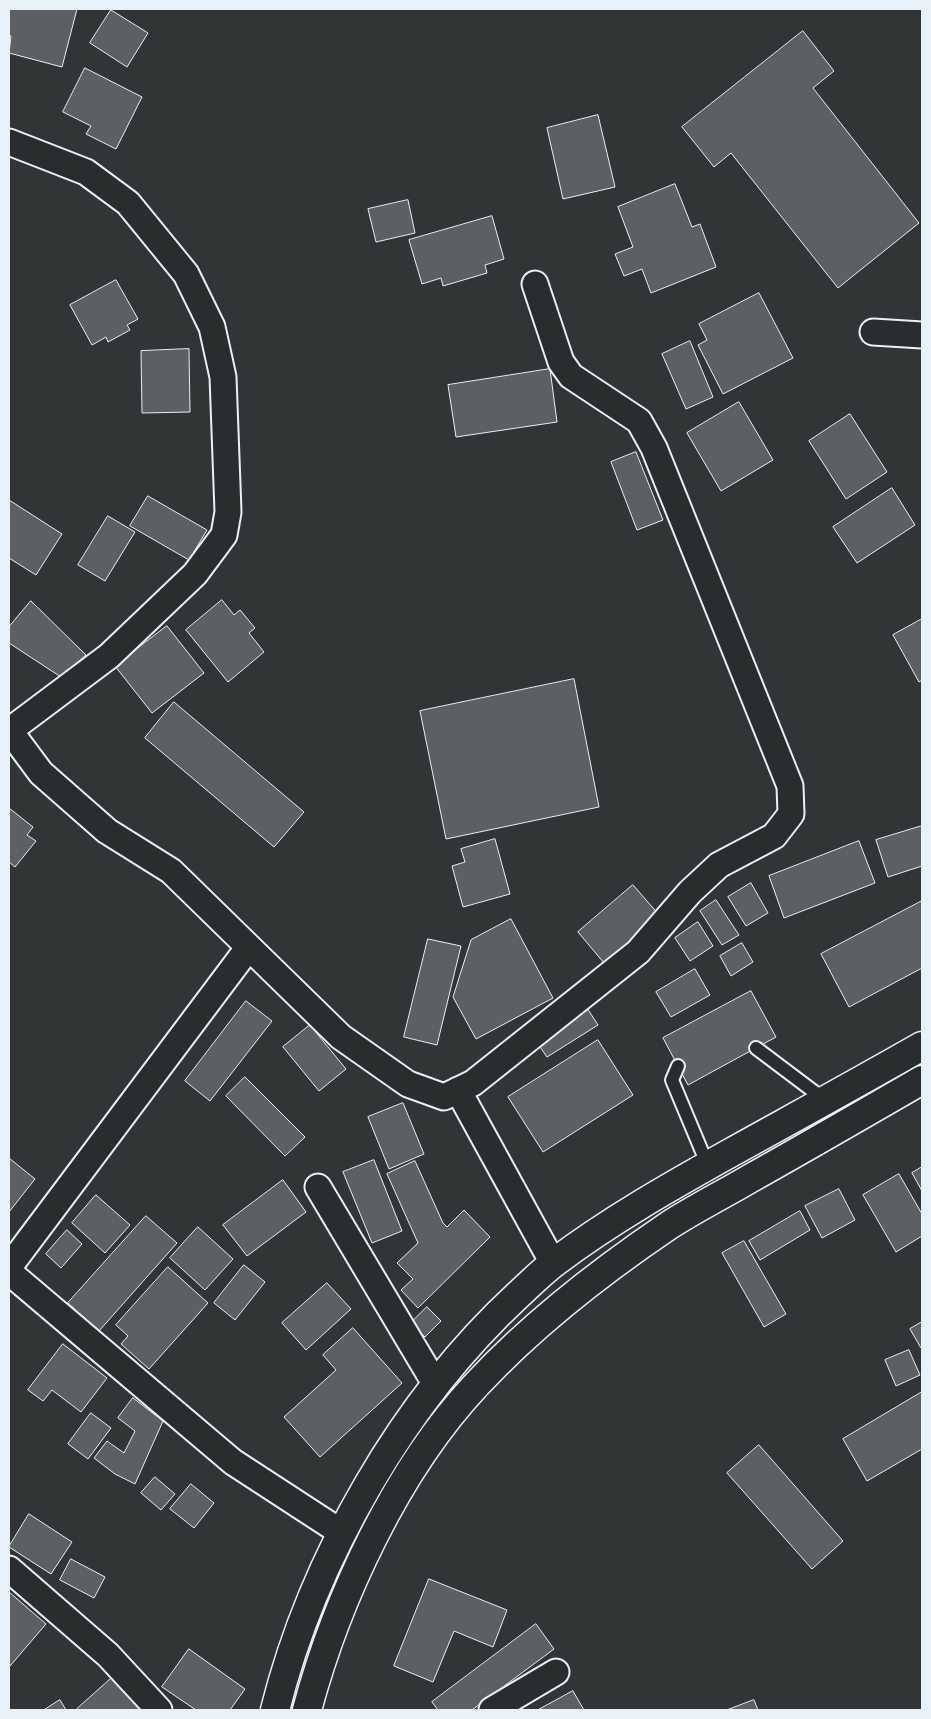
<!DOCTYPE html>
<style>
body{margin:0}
#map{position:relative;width:931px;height:1719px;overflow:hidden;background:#323536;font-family:Delius,sans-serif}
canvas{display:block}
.frame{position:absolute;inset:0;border:10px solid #e8f1f8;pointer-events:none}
</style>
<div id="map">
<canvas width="931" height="1719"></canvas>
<div class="frame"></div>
</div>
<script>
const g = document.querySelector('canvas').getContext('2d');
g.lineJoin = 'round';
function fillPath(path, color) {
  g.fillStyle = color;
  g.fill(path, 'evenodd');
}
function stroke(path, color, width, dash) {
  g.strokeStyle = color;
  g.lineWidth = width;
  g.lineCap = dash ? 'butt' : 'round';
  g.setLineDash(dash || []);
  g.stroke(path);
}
const building = new Path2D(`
 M9 9H77L62 67 9 53 11 36 9 35Z
 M111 10 148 33 127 67 90 43Z
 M803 31 834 71 813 88 919 223 838 288 731 153 714 167 682 127Z
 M85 68 142 97 116 149 86 134 91 126 63 112Z
 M598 115 615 187 563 199 547 128Z
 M675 184 692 227 700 224 716 267 651 293 642 269 624 276 615 254 633 247 618 207Z
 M408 200 415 233 376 242 368 209Z
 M492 216 504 259 485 265 487 273 443 286 441 278 422 284 409 240Z
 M116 280 138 319 127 325 130 330 108 342 106 337 92 345 70 305Z
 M759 293 793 358 723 394 698 345 707 340 699 324Z
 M690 341 713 397 686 409 662 354Z
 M189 349 190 412 142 413 141 351Z
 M550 369 557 422 456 437 448 385Z
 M739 402 773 460 721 491 687 433Z
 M850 414 887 472 846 499 809 441Z
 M636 452 663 520 637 530 611 462Z
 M892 488 915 525 857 563 833 527Z
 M148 496 207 530 189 560 130 526Z
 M9 500 62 534 36 575 9 558Z
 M108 516 135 532 105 581 78 565Z
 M222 600 234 615 240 610 255 628 249 633 264 652 228 682 186 630Z
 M31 601 86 655 61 677 9 643V627Z
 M922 619V680L919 682 893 635Z
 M167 626 204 673 152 713 115 666Z
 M574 679 599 807 446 839 420 711Z
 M174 702 304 812 274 847 145 738Z
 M9 808 33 827 27 835 36 841 15 867 9 862Z
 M922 826V866L888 877 876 840Z
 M495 839 510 894 463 907 452 866 465 862 461 849Z
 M859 841 875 883 784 918 769 876Z
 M751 883 768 913 746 926 728 897Z
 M633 885 660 916 604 963 578 932Z
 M716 900 739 935 722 945 700 911Z
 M922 901V968L849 1007 821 954Z
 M511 919 553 998 476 1039 453 997 471 940Z
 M698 922 713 946 690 961 675 938Z
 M428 939 461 946 437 1045 404 1037Z
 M742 943 753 962 731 976 720 956Z
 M695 969 710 995 671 1017 656 992Z
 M751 991 776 1037 688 1085 663 1038Z
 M246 1001 272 1021 210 1101 185 1081Z
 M587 1008 598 1025 547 1057 536 1041Z
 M310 1025 346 1069 319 1091 283 1047Z
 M598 1040 633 1095 543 1152 508 1097Z
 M245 1077 305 1137 285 1156 226 1096Z
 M403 1103 424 1154 389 1169 368 1117Z
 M9 1158 35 1179 9 1212Z
 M374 1160 402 1231 372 1243 343 1172Z
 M415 1161 443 1223 447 1227 464 1210 490 1237 418 1308 401 1290 413 1279 397 1263 418 1243 387 1174Z
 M922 1167V1191L912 1173Z
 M899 1174 922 1214V1236L896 1252 863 1195Z
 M283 1180 306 1212 247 1256 223 1225Z
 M839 1189 855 1220 822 1238 805 1206Z
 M96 1195 130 1225 105 1253 72 1223Z
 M800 1211 810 1230 760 1260 749 1241Z
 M146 1216 177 1243 99 1331 68 1303Z
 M198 1227 233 1259 205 1290 170 1258Z
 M67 1230 82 1244 61 1268 46 1254Z
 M744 1241 786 1314 764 1327 722 1253Z
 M244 1265 265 1282 235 1320 214 1303Z
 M168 1267 208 1303 149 1369 121 1344 128 1336 116 1325Z
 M327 1283 351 1309 306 1350 282 1323Z
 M427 1307 441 1321 425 1337 411 1323Z
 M922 1322V1347L921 1348 910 1329Z
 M353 1328 402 1383 320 1457 284 1417 336 1370 323 1355Z
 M63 1344 107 1378 81 1412 52 1390 43 1401 28 1390Z
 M909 1350 920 1375 896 1386 885 1360Z
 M922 1392V1449L867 1481 843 1439Z
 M133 1398 163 1421 135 1484 115 1474 94 1458 107 1441 124 1453 135 1431 118 1418Z
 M91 1413 111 1428 88 1459 68 1444Z
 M759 1445 843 1541 812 1569 727 1473Z
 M155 1477 175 1494 161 1510 141 1493Z
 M191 1484 214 1503 194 1528 170 1509Z
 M29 1514 72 1542 51 1574 9 1547Z
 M71 1559 105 1577 94 1598 60 1580Z
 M429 1579 507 1610 493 1647 454 1631 433 1682 394 1666Z
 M9 1592 46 1624 10 1666 9 1664Z
 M536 1624 554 1649 472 1710H438L432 1702Z
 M189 1649 245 1689 230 1710H196L162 1687Z
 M114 1676 144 1710H78L77 1709Z
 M573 1691 584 1710H538Z
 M60 1700 66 1710H44Z
 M754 1700 758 1710H727Z`);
const service = new Path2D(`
 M756 1048 825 1100
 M678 1066 672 1080 708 1166`);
const minor = new Path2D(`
 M9 142 86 172 128 203 186 274 212 327 223 377 228 512 224 535 195 574 109 656 9 731
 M873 332 922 335
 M9 730 41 773 107 831 171 871 341 1037 408 1084 444 1097 473 1083 638 952 690 892 719 865 774 836 791 814 790 786 654 448 639 421 571 376 561 362 535 284
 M458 1090 553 1263
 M318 1187 436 1385
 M9 1267 249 947
 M9 1272 233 1462 342 1533
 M9 1569 108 1655 159 1710
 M492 1710 556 1672`);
const primary = new Path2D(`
 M275 1710C313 1558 404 1400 519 1294 531 1283 543 1271 555 1262 611 1220 671 1186 732 1152 795 1117 859 1082 922 1046
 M307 1710C337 1598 397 1469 477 1384 533 1324 600 1272 668 1226 694 1209 724 1194 751 1178 808 1146 865 1113 922 1080`);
fillPath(building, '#5c6063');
stroke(building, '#e8f1f8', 1);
stroke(service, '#e8f1f8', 16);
stroke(minor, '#e8f1f8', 29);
stroke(primary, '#e8f1f8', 31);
stroke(service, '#2a2d2e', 12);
stroke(minor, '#2a2d2e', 25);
stroke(primary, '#2a2d2e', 28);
</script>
